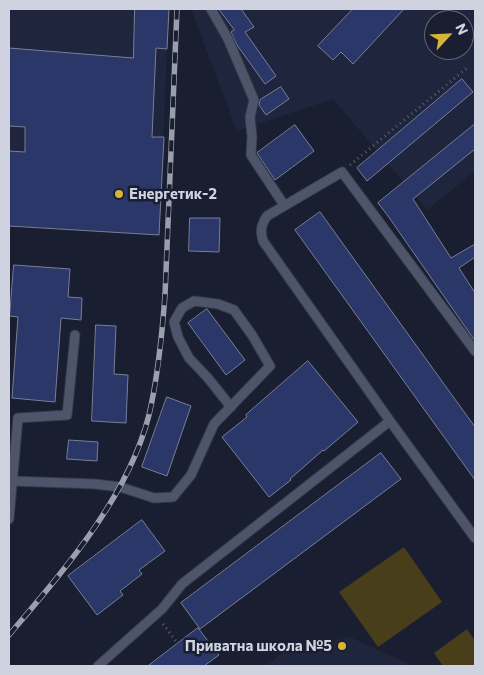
<!DOCTYPE html>
<meta charset="utf-8">
<style>
body{margin:0}
#map{position:relative;width:484px;height:675px;overflow:hidden;background:#191e30;font-family:Commissioner,sans-serif}
canvas{display:block}
.frame{position:absolute;inset:0;border:10px solid #cfd3e0;pointer-events:none}
.north{position:absolute;left:424px;top:10px;width:50px;height:50px;box-sizing:border-box;background:#191e30;border:1px solid #626676;border-radius:50%;rotate:65deg;font-size:14px;font-weight:700;line-height:20px;text-align:center;color:#cfd3e0}
.north::after{content:'';display:block;margin:auto;width:18px;height:22px;background:#d7b434;clip-path:polygon(50% 0,100% 100%,50% 72%,0 100%)}
</style>
<div id="map">
<canvas width="484" height="675"></canvas>
<div class="frame"></div>
<div class="north">N</div>
</div>
<script>
const g = document.querySelector('canvas').getContext('2d');
g.lineJoin = 'round';
function fillPath(path, color) {
  g.fillStyle = color;
  g.fill(path, 'evenodd');
}
function stroke(path, color, width, dash) {
  g.strokeStyle = color;
  g.lineWidth = width;
  g.lineCap = dash ? 'butt' : 'round';
  g.setLineDash(dash || []);
  g.stroke(path);
}
function drawText(font, color, halo, rows, align = 'center') {
  g.font = font + ' Commissioner,sans-serif';
  g.lineWidth = 5;
  g.setLineDash([]);
  g.textBaseline = 'middle';
  g.strokeStyle = halo;
  g.fillStyle = color;
  for (const [text, x, y, turn = 0] of rows) {
    g.save();
    g.translate(x, y);
    g.rotate((+turn || 0) * Math.PI / 180);
    g.textAlign = isNaN(turn) ? turn : align;
    if (halo) g.strokeText(text, 0, 0);
    g.fillText(text, 0, 0);
    g.restore();
  }
}
const built = new Path2D(`
 M9 9H169L159 235 9 226Z
 M191 9H475V171L427 210 333 99 237 131ZM434 20H464V50H434Z
 M350 637 413 666H266L281 654Z`);
const green = new Path2D(`
 M404 547 442 602 378 647 339 592Z
 M467 629 475 641V666H443L434 653Z`);
const building = new Path2D(`
 M135 9H169L167 49 156 48 152 137H164L159 235 9 226V151L25 152V127L9 126V48L133 58Z
 M219 9H241L254 27 245 32 276 76 265 84 237 45 231 32 234 30Z
 M353 9H404L353 64 341 52 333 60 318 46Z
 M462 79 473 92 367 181 357 168Z
 M281 87 289 99 266 115 259 105 260 100Z
 M475 124V149L413 199 451 258 475 244V257L459 268 475 293V341L388 216 378 203Z
 M295 125 314 151 275 180 257 153Z
 M320 212 475 427V480L295 230Z
 M190 218H220L219 252 189 251Z
 M14 265 70 269 68 297 82 298 81 320 61 318 55 402 12 398 18 317 10 316Z
 M207 309 245 360 226 375 188 323Z
 M96 325 116 326 114 374 128 375 126 423 92 421Z
 M308 361 358 422 324 451 323 450 290 479 291 480 269 497 222 437 247 417 246 415Z
 M167 397 191 406 167 476 142 467Z
 M69 440 98 442 97 461 67 459Z
 M381 453 401 479 200 629 181 603Z
 M142 520 165 551 139 570 142 574 120 591 123 595 97 615 68 576Z
 M198 628 219 655 204 666H148Z`);
const path = new Path2D(`
 M350 165 467 68
 M163 624 178 644`);
const service = new Path2D(`
 M211 9 228 39 254 100 250 117 252 137 251 155 284 205
 M475 351 342 172 267 216C261 225 260 231 263 241L390 421 475 538
 M12 481 95 484 120 487 154 498 173 497 191 475 214 424 270 366 252 335 234 310 218 304 194 301 182 308 174 322 178 337 189 358 208 378 231 407
 M9 519 18 418 67 415 75 335
 M98 666 162 609 182 584 390 421`);
const rail = new Path2D(`
 M9 635C63 571 128 498 149 415 158 376 162 336 165 295L177 9`);
const markers = [
 [119,194,5,"#d7b434"],
 [342,646,5,"#d7b434"]
];
const poiNames = [
 ["Енергетик-2",129,194],
 ["Приватна школа №5",332,646,"right"]
];
fillPath(built, '#1f253d');
fillPath(green, '#493e1a');
fillPath(building, '#2b3769');
stroke(building, '#787f95', 1);
stroke(service, '#353948', 11);
stroke(path, '#595e6e', 3, [1, 4]);
stroke(service, '#4e556a', 9);
stroke(rail, '#9b9fad', 5.5);
stroke(rail, '#191e30', 4, [11]);
for (const [x, y, r, color] of markers) {
  const dot = new Path2D();
  dot.arc(x, y, r, 0, 2 * Math.PI);
  g.fillStyle = color;
  g.fill(dot);
  stroke(dot, '#191e30', 2);
}
drawText('bold 15px', '#cfd3e0', '#191e30', poiNames, 'left');
</script>
